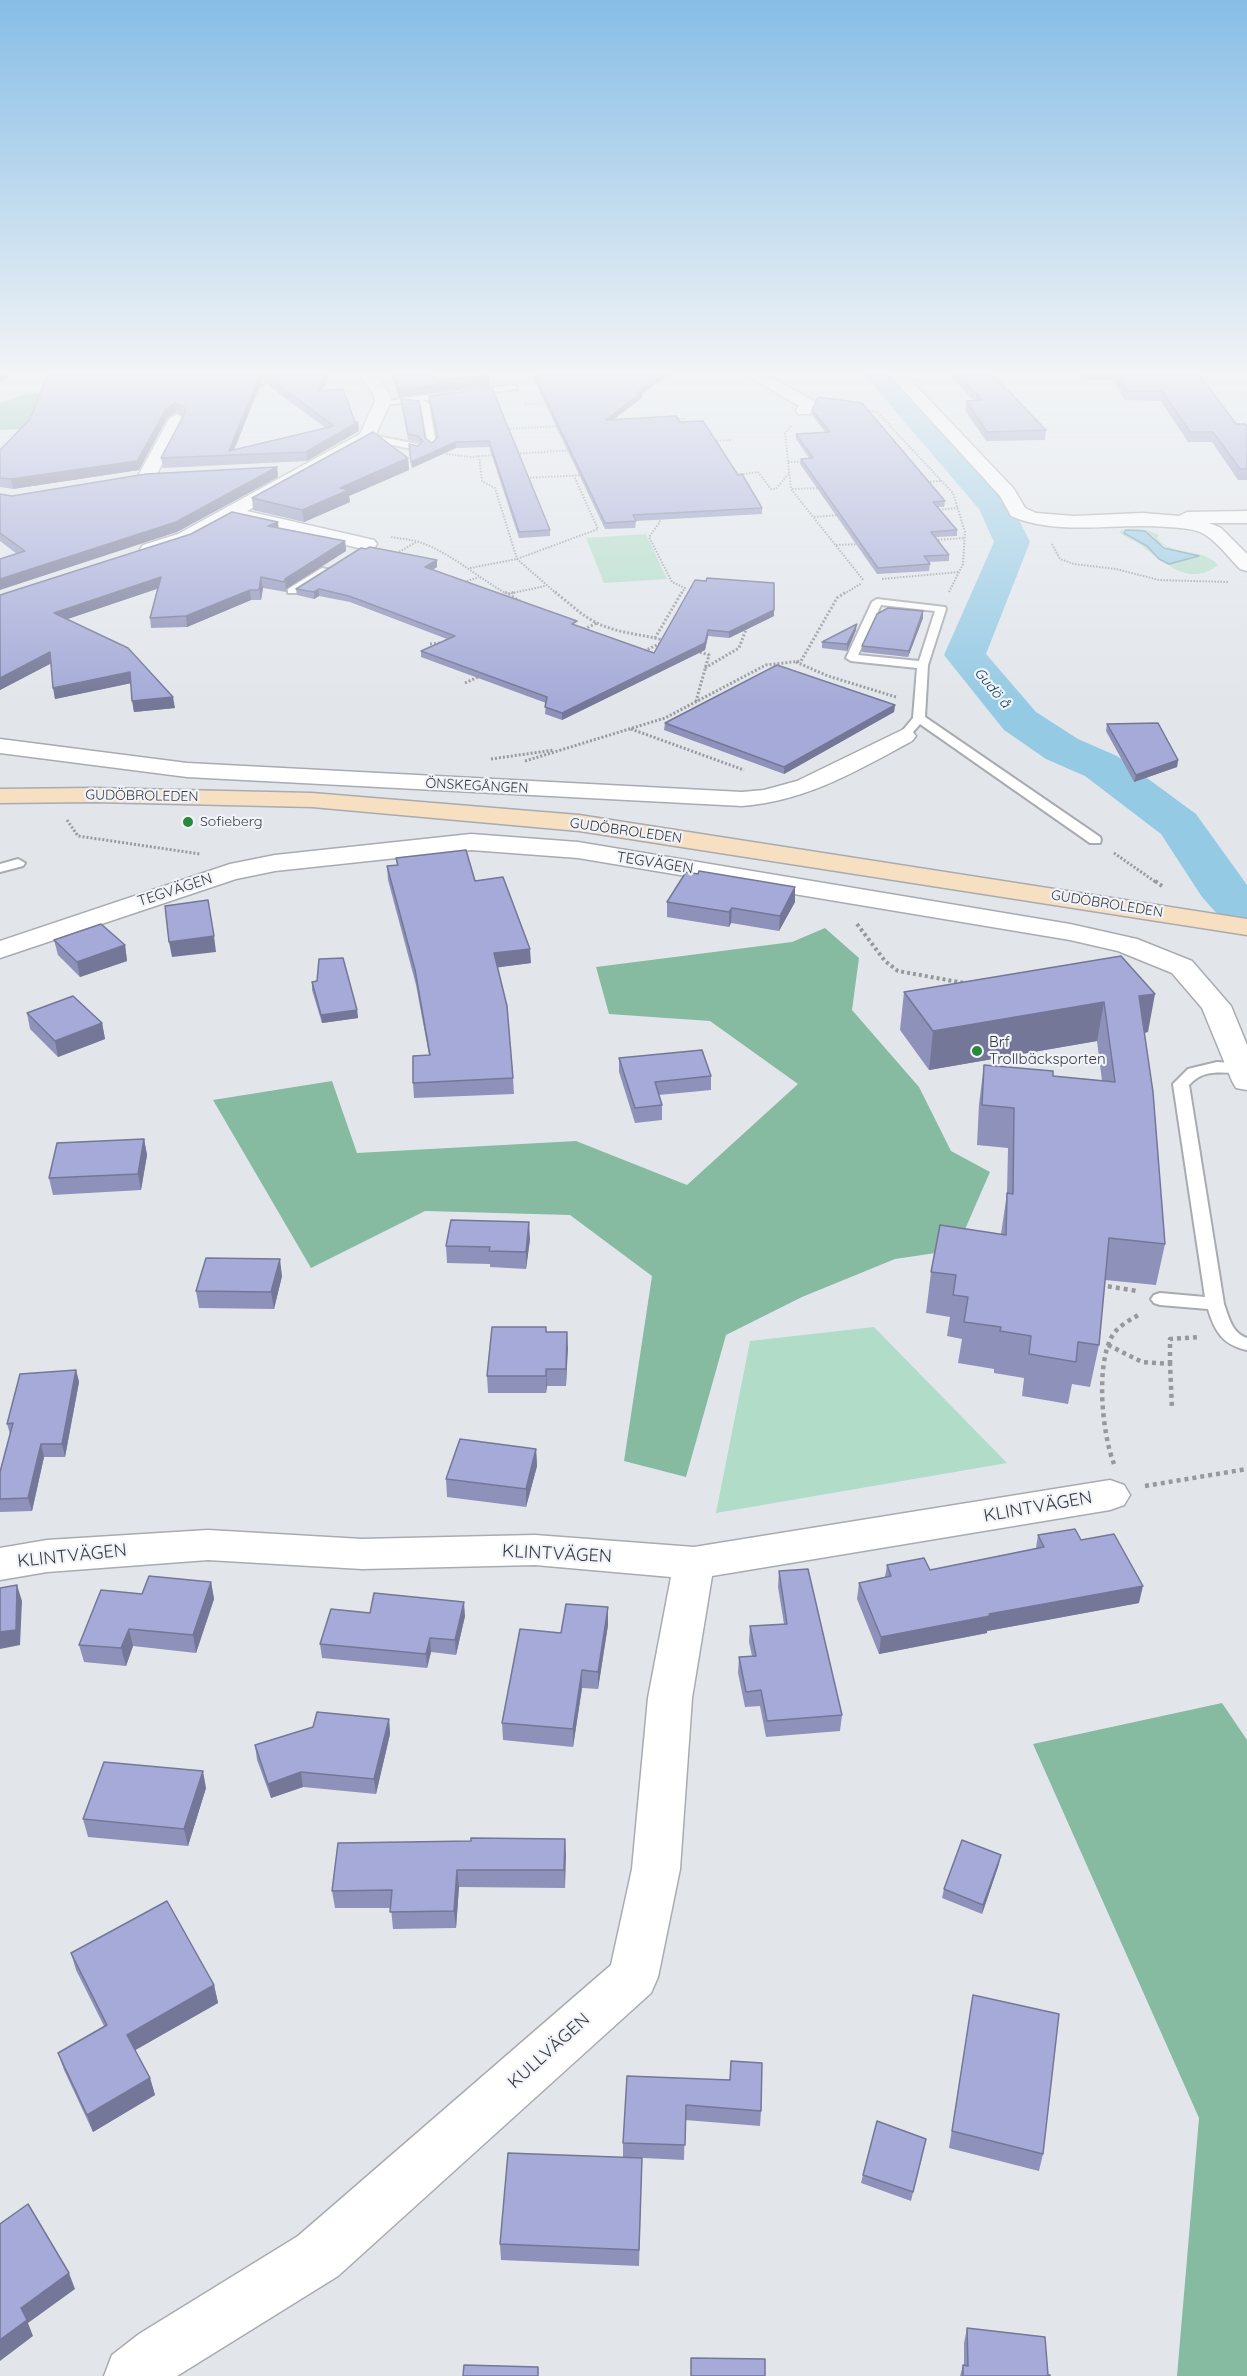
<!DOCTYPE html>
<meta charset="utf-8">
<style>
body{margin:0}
canvas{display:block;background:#e2e6eb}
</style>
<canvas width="1247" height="2376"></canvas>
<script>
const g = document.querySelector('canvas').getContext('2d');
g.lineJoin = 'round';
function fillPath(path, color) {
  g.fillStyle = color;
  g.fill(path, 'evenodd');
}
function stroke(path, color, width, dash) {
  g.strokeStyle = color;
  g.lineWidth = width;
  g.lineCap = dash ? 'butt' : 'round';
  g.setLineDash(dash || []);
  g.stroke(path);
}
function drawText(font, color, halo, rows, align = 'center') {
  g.font = font + ' Quicksand,sans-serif';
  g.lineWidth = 4.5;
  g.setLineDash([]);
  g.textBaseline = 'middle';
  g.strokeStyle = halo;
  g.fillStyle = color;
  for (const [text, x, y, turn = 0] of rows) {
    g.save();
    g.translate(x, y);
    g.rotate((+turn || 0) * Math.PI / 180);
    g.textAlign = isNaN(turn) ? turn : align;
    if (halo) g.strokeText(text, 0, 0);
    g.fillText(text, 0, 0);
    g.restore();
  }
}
const green = new Path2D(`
 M1125 529C1137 528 1148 529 1159 535L1157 538C1172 558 1202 546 1218 565 1189 588 1164 562 1142 546 1136 541 1128 539 1121 534L1120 531ZM1126 530H1136L1154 537 1155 540 1171 550 1198 556 1159 559 1147 546 1124 533Z
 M646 534 667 579 604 583 586 538Z
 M874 1327 1007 1463 716 1513 750 1341Z`);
const forest = new Path2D(`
 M195 382 268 383 252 394 24 429 0 430V403L28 393 127 394Z
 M825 928 859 958 852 1010 919 1087 951 1151 990 1172 956 1250 895 1259 802 1297 726 1335 686 1477 624 1461 652 1276 570 1215 425 1211 311 1268 213 1100 332 1081 357 1153 576 1141 687 1185 798 1084 710 1021 609 1014 596 967 792 942Z
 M1222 1703 1247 1740V2376H1177L1199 2118 1033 1744Z`);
const water = new Path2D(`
 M1126 530 1145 531 1164 548 1199 556 1169 564 1159 559 1147 546 1124 533Z`);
const river = new Path2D(`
 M861 371H892L1008 498 1030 542 986 654 1036 712 1078 739 1117 756 1196 814 1247 885V932L1229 927 1202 897 1161 834 1085 776 1046 759 1004 730 944 655 994 542 979 509Z`);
const pathFar3 = new Path2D(`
 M525 404 550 403
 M866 410 877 412 953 493 965 532 963 564 949 592
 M675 419H687
 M791 426 785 433 791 489 864 581
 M504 429 560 426
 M714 441 732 440
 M446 454 470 457 495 455
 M514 454 573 450
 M479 456 482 481 495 488 517 559 557 594
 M788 462H803
 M737 475 758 472 771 489H776L789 473
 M524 478 585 475
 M924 482 942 481
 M792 489 820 488
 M936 510 958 508
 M657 515 660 522 649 537 672 582 685 588 681 594
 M814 517 839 515
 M391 537C400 539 410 539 419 542 448 551 480 579 507 594
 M935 540 964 538
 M1052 544 1060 559 1074 564 1116 569 1159 580 1228 582
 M836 545 859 544
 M394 555 416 542
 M470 568 517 559 598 529 574 476
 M882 579 959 572
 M464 582 479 577
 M508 594 545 586
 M844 594 862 583`);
const pathFar2 = new Path2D(`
 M505 592 520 601
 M555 592C568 602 582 616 597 623 619 634 644 634 666 641
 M508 594 515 592
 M580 631 597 623
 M655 638 682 592
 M430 644 440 643
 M644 651 661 643
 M696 651 709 655 696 701
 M796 662 828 676 896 697
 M705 668 739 648 747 627
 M465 683 480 676
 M631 729 744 770
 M491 759 554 750
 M525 761 665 718 766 665 801 661 837 598 846 592
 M67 820 78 836 200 854
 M1114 853 1157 883`);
const pathFar1 = new Path2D(`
 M1155 881 1162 886
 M857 924 885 961 898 971 964 983`);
const path = new Path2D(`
 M1100 1285 1137 1291
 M1108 1345 1142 1362 1170 1364 1172 1409
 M1170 1364V1339L1200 1337
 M1114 1464C1102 1433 1096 1368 1111 1338 1116 1327 1130 1320 1140 1314
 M1145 1486 1247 1469`);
const service = new Path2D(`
 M513 385 517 387 516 389 423 400 429 404 436 444 432 447 428 444 421 405 411 402 382 405 378 403 411 397Z
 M367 434 417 444 421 447 417 450 364 439 363 437Z
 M322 568 331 570 296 593H288V589Z
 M877 599 945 607 946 609 928 665 925 717 1100 837 1101 840 1100 843H1090L920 724 908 738H900L898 736 913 718 917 668 851 661 846 658 872 602ZM881 605 935 611 919 661 858 655Z
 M18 859 25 863 23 866 0 872V864Z
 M1217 1062 1247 1064V1072C1225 1075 1206 1066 1189 1085L1224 1304C1229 1318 1232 1333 1247 1338V1350C1223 1345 1215 1332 1208 1309L1160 1305 1154 1303 1151 1299 1154 1295 1160 1293 1205 1297 1173 1084 1188 1069Z`);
const minor = new Path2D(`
 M356 371H372L389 393 391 401 373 441 247 511 374 540 377 544 374 548 367 550 233 519 192 542 150 555 143 553 140 549 143 545 178 534 360 434 375 401 373 393Z
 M740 371H759L814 401 816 404 810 414H798L796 410 799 406Z
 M886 371H902L1014 489 1025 508 1036 513 1074 516 1143 513 1179 516 1187 512 1247 511V523H1209L1221 528 1247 554V571L1240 569C1230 559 1219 544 1207 536 1196 528 1181 528 1167 527 1116 522 1060 537 1011 516L1000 496Z
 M177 414 185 419 156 476 153 480H141L138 476 169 419Z
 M904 729 912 731 916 736 912 741C857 771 806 801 742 806L187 777 0 753V739L187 763 742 792 764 790 797 781Z
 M471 834 578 842 1070 924 1137 939 1192 961 1231 1006 1247 1045V1090L1236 1088 1232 1081 1202 1008 1172 973 1118 951 1070 940 578 858 471 850 275 871 236 879 0 958V941L230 864 275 855Z
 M1110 1480 1124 1485 1130 1495 1124 1505 1110 1510 712 1576 692 1698 680 1869 658 1977 651 1993 338 2276 177 2376H104L112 2355 139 2334 298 2236 611 1965 632 1869 648 1698 671 1577 535 1565 362 1569 208 1560 47 1572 0 1580V1548L47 1540 208 1530 362 1539 535 1535 694 1547Z`);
const secondary = new Path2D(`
 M94 788 312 793 579 815 1247 919V935L579 831 312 807 94 802 0 803V789Z`);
const wall = new Path2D(`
 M49 371H332L322 390 355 422H358L359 431 307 461 163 468 161 458 183 416 176 412 167 418 139 470 13 489 0 487V450L30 419ZM262 380 289 401 326 428 234 450Z
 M390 371H432L438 381 489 378V386L399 397Z
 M947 371H989L1046 430 1045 440 986 441 965 410 966 401H974Z
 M1078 371H1197L1236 424 1247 426V480H1238L1212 442H1188L1161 401 1124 400 1114 380H1084Z
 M533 372 642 394V398L614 419 680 422 738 475 762 508V514L636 521 635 528 605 529 533 378Z
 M492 388 550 530V536L519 538 489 447 456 448 412 468 409 444 418 446 420 444 418 442 408 440 401 399 425 438 432 443 437 438 429 402V396Z
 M812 410 945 501 944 507H938L957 530V536L936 537 949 555V561L928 562 930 564 929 571 877 574 800 464 801 459 809 458 796 439V434L825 432 812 415Z
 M408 458 409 470 349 496 350 502 304 522 253 510 252 498Z
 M277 467 278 477 177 532 17 554 0 541V494L12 496Z
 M279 528 345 541 346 551 286 589V592L263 588 261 600H251L187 627 151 628 150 618 157 589 67 619 175 708 134 712 131 683 55 699 51 663 0 690V595Z
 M437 567 432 570 577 626 654 653 695 580 774 616 729 638 708 636 705 650 562 720 545 714 546 703 421 657V651L447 639 350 602 319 596 314 599 297 595 296 589Z
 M923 618 908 657 862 652V646Z
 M856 630 847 651 822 648V642Z
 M895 705 894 712 784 774 664 730 665 723Z
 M1107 724 1178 760 1177 767 1134 782 1106 731Z
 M396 858 475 881 531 963 497 967 513 1078 514 1094 414 1098 413 1083 429 1055 416 985 388 880 387 866 397 865Z
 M667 902H795L779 931 731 923 729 927 667 917Z
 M54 940 125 945 127 961 80 977 58 955Z
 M1121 956 1148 1032 1144 1033 1165 1244 1156 1285 1105 1280 1099 1345 1090 1387 1072 1384 1068 1404 1022 1396 1024 1378 994 1373V1369L958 1363 962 1339 947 1336 950 1317 926 1313 931 1272 1001 1234 1007 1193 1008 1148 977 1145 979 1104 984 1065 1053 1076 1102 1081 1097 1041 929 1070 900 1030 904 992Z
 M312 982 357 1010 358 1018 322 1023 312 990Z
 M27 1013 102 1023 105 1039 58 1057 30 1029Z
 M619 1058 711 1076V1090L659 1095 662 1105V1120L635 1123 619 1072Z
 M144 1139 147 1155 141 1190 53 1195 49 1178Z
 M530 1239 526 1269 490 1267V1264L447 1263 446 1246Z
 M282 1276 274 1309 199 1308 196 1291Z
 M567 1332 566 1386H547L546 1393H488L487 1376Z
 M76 1370 79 1382 65 1457H44L32 1511 0 1512V1472L10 1434 7 1424Z
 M536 1449 537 1466 526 1507 447 1497 446 1479Z
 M1038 1535 1081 1540 1139 1603 987 1631V1633L879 1654 857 1599 859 1583 885 1577 887 1565 930 1570 1036 1548Z
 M779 1571 842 1715 840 1731 766 1737 760 1706 745 1707 738 1673 739 1657 752 1656 749 1642 750 1626 784 1624 778 1587Z
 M211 1582 214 1599 196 1653 133 1646 126 1666 84 1662 79 1645 142 1594Z
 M370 1613 465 1616 456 1655 431 1652 427 1668 322 1658 320 1644Z
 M608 1625 598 1689 582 1688 573 1747 503 1740 502 1723 561 1633Z
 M389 1719 390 1734 376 1794 303 1787 271 1798 257 1760 255 1745Z
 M206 1788 188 1846 88 1837 83 1819Z
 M565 1839V1888L459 1887 456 1928 393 1929 391 1908H335L332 1891 471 1841Z
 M999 1864 982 1914 942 1898 944 1889Z
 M71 1953 214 1985 218 2003 135 2050 150 2078 155 2095 93 2132 64 2070 58 2053 104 2026 76 1970Z
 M973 1995 1043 2154 1039 2171 949 2148Z
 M731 2061 761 2111 760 2126 685 2120 684 2160 623 2157V2143L730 2079Z
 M926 2139 911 2201 861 2183 863 2175Z
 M642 2158 639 2266 501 2260 500 2244Z
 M967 2328 1048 2375 1050 2376H960L963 2365H964V2343Z`);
const shadedWall = new Path2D(`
 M3 371H14L0 383V373Z
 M327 371H332L318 399 317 391Z
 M667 371H674L642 394V398L606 425V420L636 393Z
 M261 372 262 380 232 455 229 451Z
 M489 378V386L399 397 398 389Z
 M175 403 176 412 167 418 139 470 13 489 11 479 166 409Z
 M358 422 359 431 307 461 306 452Z
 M456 442V448L412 468 411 462Z
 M408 458 409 470 349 496 350 502 304 522 302 510 340 488Z
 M277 467 278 477 177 532 0 590V579Z
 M278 522 279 532 268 526Z
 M345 541 346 551 286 589V592L285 579Z
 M437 560V567L426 574 425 567Z
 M161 577 162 587 56 623 54 613Z
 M261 577 263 588 261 600 259 590Z
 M319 589V596L314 599V592Z
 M250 590 251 600 187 627 186 616Z
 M774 610V616L729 638V632Z
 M923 611V618L908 657 909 651Z
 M857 624 856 630 847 651V644Z
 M708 630V636L705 650 562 720V713Z
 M50 652 52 663 0 690V678Z
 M130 672 132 683 55 699 53 688Z
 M173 697 175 708 134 712 132 701Z
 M895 705 894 712 784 774V767Z
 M1178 760 1177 767 1134 782 1136 775Z
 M795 887V902L779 931 780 916Z
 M732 908 731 923 729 927V912Z
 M214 936 216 952 172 957 169 942Z
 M125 945 127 961 80 977 77 962Z
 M530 949 531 963 494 968V953Z
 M1155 994 1148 1032 1132 1035 1139 996Z
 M1104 1002 1097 1041 929 1070 933 1031Z
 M357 1010 358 1018 322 1023 321 1015Z
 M102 1023 105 1039 58 1057 55 1041Z
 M144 1139 147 1155 141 1190 138 1174Z
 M529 1222 530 1239 526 1269V1252Z
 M280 1259 282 1276 274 1309 271 1292Z
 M567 1332 568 1349 566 1386V1369Z
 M546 1369 547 1386 546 1393Z
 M76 1370 79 1382 65 1457 62 1444Z
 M41 1444 44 1457 32 1511 28 1498Z
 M536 1449 537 1466 526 1507V1489Z
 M211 1582 214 1599 196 1653 193 1635Z
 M17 1585 22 1601 20 1645 0 1649V1632Z
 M1143 1586 1139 1603 987 1631V1633L879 1654 881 1637 989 1614Z
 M464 1602 465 1616 456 1655 455 1640Z
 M608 1607V1625L598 1689V1672Z
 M129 1629 133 1646 126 1666 121 1648Z
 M430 1638 431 1652 427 1668 426 1654Z
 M582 1670V1688L573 1747V1729Z
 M389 1719 390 1734 376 1794 374 1779Z
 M203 1771 206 1788 188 1846 184 1829Z
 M301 1772 303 1787 271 1798 268 1784Z
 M565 1839 566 1856 565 1888 564 1870Z
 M1001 1855 999 1864 982 1914 983 1905Z
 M457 1870 459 1887 456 1928 454 1911Z
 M214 1985 218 2003 132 2052 127 2035Z
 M150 2078 155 2095 93 2132 87 2115Z
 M69 2273 75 2289 28 2323 33 2336 0 2361V2340L21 2308Z`);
const building = new Path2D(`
 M49 371H327L317 391 343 389 355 422H358L306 452 161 458 186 411 185 408 175 403 166 409 137 461 11 479 0 478V450L30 419ZM261 372 288 392 334 426 229 451Z
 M392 371H432L438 381 488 375 489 378 398 389Z
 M545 371H667L636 393 642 392 606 420 676 416 680 422 703 421 738 475 742 474 762 508 633 515 636 521 605 523 533 372Z
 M955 371H989L1046 430 987 432 966 401 982 400Z
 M1085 371H1197L1236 424H1245L1247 426V469H1240L1213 432H1190L1162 391H1126L1116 371Z
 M492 388 550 530 519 532 489 441 456 442 411 462 409 444 418 446 423 441 418 436 408 434 401 399 419 401 425 438 432 443 438 437 429 396Z
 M818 397 862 403 945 501 933 502 957 530 931 532 949 555 924 556 930 564 878 568 801 459 813 458 796 434 830 432 812 410Z
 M373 432 408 458 340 488 349 490 302 510 252 498Z
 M277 467 176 522 0 579V559L25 551 0 533V494L12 496 146 474Z
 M232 512 278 522 268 526 345 541 285 579 284 582 261 577 259 590H250L186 616 150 618 161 577 54 613 128 648 173 697 132 701 130 672 53 688 50 652 0 678V595L191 534Z
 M370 547 437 560 425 567 577 621 572 624 654 653 695 580 706 581 707 578 774 583V610L729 632 708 630 705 643 562 713 545 707 547 697 421 651 455 636 349 596 319 589 314 592 296 589 361 548 366 549Z
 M888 608 923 611 909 651 862 646 877 614Z
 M857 624 847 644 822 642Z
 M777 665 895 705 784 767 665 723Z
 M1158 723 1178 760 1136 775 1107 724Z
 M466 850 475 881 503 877 530 949 494 953 507 1006 513 1078 413 1083V1056L430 1055 415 970 387 866 398 865 396 858Z
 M699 871 795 887 780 916 732 908 729 912 667 902 686 872 698 874Z
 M208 900 214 936 169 942 165 906Z
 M101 924 125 945 77 962 54 940Z
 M1121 956 1155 994 1139 996 1153 1092 1165 1244 1109 1238 1099 1345 1078 1342 1076 1362 1029 1354 1031 1336 1000 1331 1001 1327 964 1322 968 1297 953 1295 956 1275 931 1272 940 1225 1006 1235 1007 1193 1013 1194 1014 1108 982 1105 984 1065 1053 1071V1076L1115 1082 1104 1002 933 1031 904 992Z
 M343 958 357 1010 321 1015 312 982 317 981 319 959Z
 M73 996 102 1023 55 1041 27 1013Z
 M702 1050 711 1076 655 1082 662 1105 635 1108 619 1058Z
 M144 1139 138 1174 49 1178 57 1143Z
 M451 1220 529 1222 526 1252 489 1251 490 1247 446 1246Z
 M206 1258 280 1259 271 1292 196 1291Z
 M492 1327H546V1332H567L566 1369H546V1376H487Z
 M76 1370 62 1444H41L28 1498 0 1499V1472L13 1423 7 1424 20 1374Z
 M460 1439 536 1449 526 1489 446 1479Z
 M1075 1529 1081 1540 1114 1534 1143 1586 989 1614 990 1616 881 1637 859 1583 891 1576 887 1565 924 1558 930 1570 1044 1547 1038 1535Z
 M808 1569 842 1715 767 1721 761 1690 746 1692 739 1657 756 1656 750 1626 787 1624 779 1571Z
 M149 1576 211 1582 193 1635 129 1629 121 1648 79 1645 101 1590 142 1594Z
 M17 1585 16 1630 0 1632V1588Z
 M374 1593 464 1602 455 1640 430 1638 426 1654 320 1644 331 1609 370 1613Z
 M566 1604 608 1607 598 1672 582 1670 573 1729 502 1723 520 1629 561 1633Z
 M317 1712 389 1719 374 1779 301 1772 268 1784 255 1745 313 1727Z
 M104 1762 203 1771 184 1829 83 1819Z
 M471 1838 565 1839 564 1870H457L454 1911 390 1912 392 1890 332 1891 338 1843 471 1841Z
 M962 1840 1001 1855 983 1905 944 1889Z
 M167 1901 214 1985 127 2035 150 2078 87 2115 58 2053 107 2025 71 1953Z
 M973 1995 1059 2014 1043 2154 952 2131Z
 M731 2061 762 2063 761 2111 686 2105 685 2145 623 2143 627 2076 730 2080Z
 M877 2121 926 2139 913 2192 863 2175Z
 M508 2153 642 2158 639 2250 500 2244Z
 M28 2204 69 2273 21 2308 27 2320 0 2340V2224Z
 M967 2328 1045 2337 1048 2375H1050V2376H963V2365L968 2366Z
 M691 2358 765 2359V2376H691Z
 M464 2365 538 2367V2376H463Z`);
const markers = [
 [188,822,6,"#2a883a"],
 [977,1051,6,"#2a883a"]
];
const farWaternames = [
 ["Gudö å",992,688,50]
];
const farStreetnames = [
 ["ÖNSKEGÅNGEN",477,786,3],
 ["GUDÖBROLEDEN",142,796,1],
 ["GUDÖBROLEDEN",626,831,8],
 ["GUDÖBROLEDEN",1107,904,9]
];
const farPoinames = [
 ["Sofieberg",200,822]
];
const streetNames = [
 ["TEGVÄGEN",655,863,9],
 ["TEGVÄGEN",175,890,-18]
];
const poiNames = [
 ["Brf",989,1042],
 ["Trollbäcksporten",989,1059]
];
const nearStreetnames = [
 ["KLINTVÄGEN",1038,1507,-10],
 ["KLINTVÄGEN",557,1554,3],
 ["KLINTVÄGEN",72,1556,-6],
 ["KULLVÄGEN",549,2051,-42]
];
fillPath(green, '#b1dcc7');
fillPath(forest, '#86bba2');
fillPath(water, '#95cae4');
stroke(water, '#799eb1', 1.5);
fillPath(river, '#95cae4');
stroke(service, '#a8abb0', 4);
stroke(minor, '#a8abb0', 3);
stroke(secondary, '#a8abb0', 3);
stroke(pathFar3, '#979a9d', 2, [1.5, 1.5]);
stroke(pathFar2, '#979a9d', 3, [2, 2]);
stroke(pathFar1, '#979a9d', 4, [3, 3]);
stroke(path, '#979a9d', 4.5, [4, 4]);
fillPath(service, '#fff');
fillPath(minor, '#fff');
fillPath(secondary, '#f7dfc1');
fillPath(wall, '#8e92ba');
fillPath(shadedWall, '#747797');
fillPath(building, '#a5aad8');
stroke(building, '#747797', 1.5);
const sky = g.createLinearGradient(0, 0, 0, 703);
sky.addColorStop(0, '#87bde6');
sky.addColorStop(0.53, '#f2f4f6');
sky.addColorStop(1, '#f2f4f600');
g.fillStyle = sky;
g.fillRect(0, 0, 1247, 703);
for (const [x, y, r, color] of markers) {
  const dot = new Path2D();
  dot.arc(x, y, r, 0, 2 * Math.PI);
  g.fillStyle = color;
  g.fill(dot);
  stroke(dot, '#f0f3f9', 2);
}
drawText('italic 14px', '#013244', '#f0f3f9', farWaternames);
drawText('14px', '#37393b', '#f0f3f9', farStreetnames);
drawText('14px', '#37393b', '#f0f3f9', farPoinames, 'left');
drawText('15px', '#37393b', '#f0f3f9', streetNames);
drawText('15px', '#37393b', '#f0f3f9', poiNames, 'left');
drawText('18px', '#37393b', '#f0f3f9', nearStreetnames);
</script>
